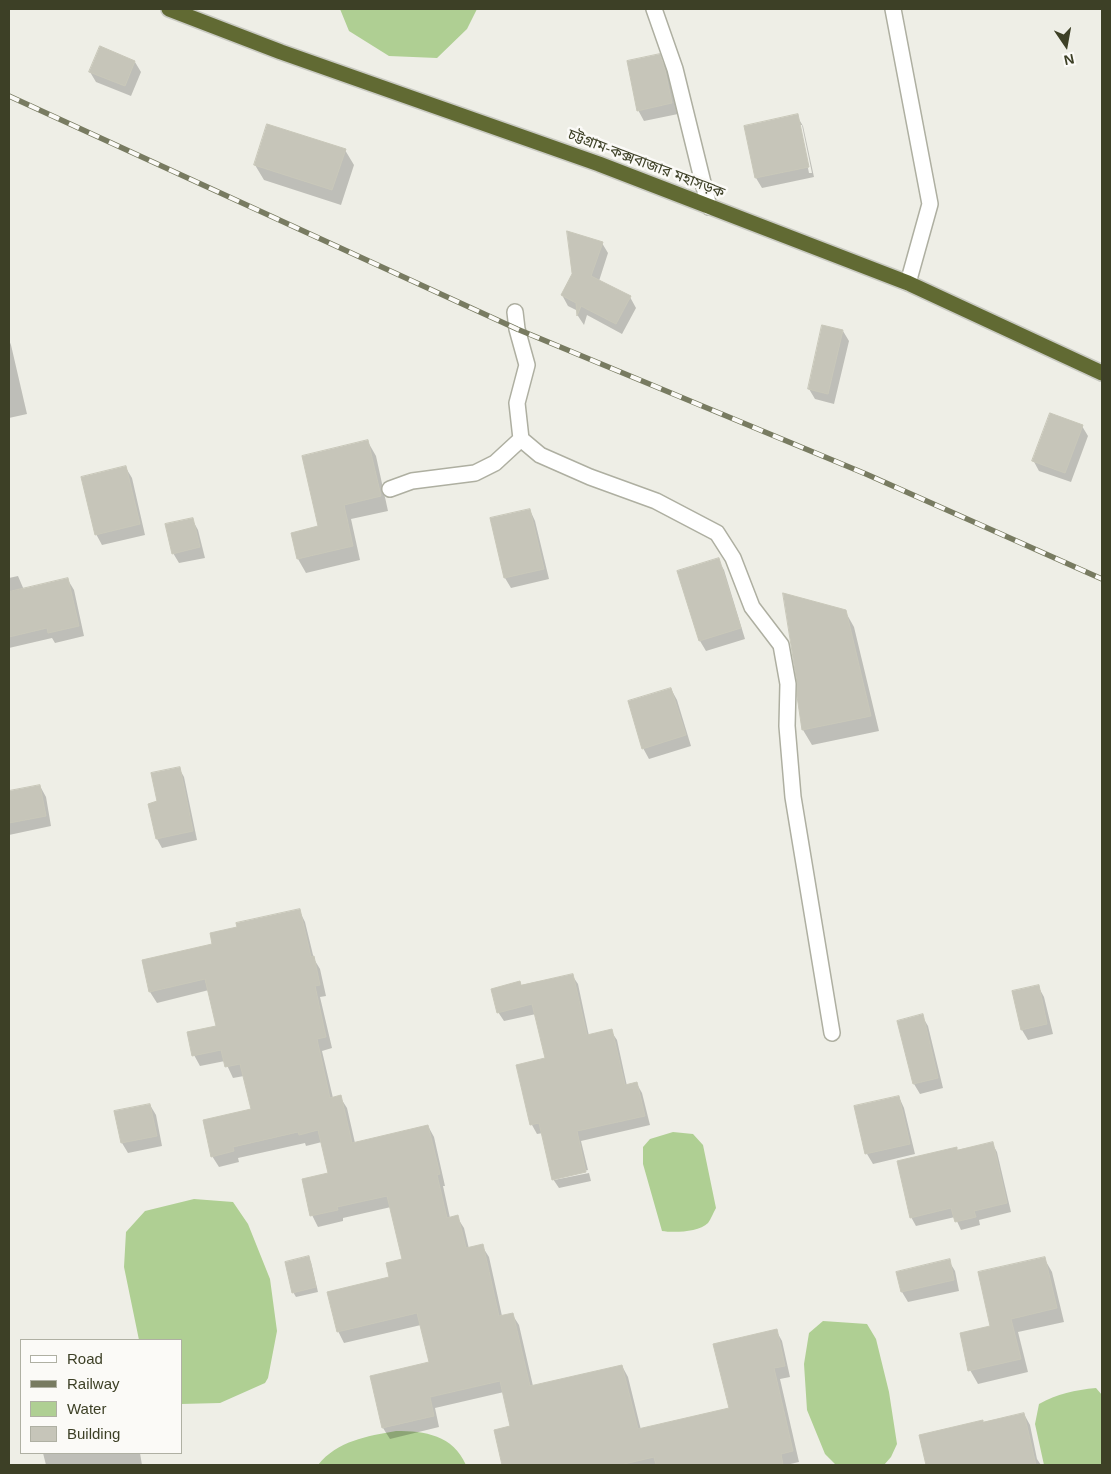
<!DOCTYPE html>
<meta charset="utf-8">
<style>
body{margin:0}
#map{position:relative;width:1111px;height:1474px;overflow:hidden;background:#eeeee6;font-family:Arial,sans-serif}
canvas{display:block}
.frame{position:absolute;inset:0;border:10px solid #3d4026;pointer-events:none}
.legend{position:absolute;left:20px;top:1339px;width:162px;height:115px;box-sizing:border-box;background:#fbfaf7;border:1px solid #afb0a3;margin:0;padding:6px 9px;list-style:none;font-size:15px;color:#3d4026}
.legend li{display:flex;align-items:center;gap:10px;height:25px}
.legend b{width:25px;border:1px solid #afb0a3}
.north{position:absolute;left:1041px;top:20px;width:50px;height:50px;-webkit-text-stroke:4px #fbfaf7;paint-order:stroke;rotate:168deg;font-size:14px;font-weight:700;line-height:20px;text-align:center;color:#3d4026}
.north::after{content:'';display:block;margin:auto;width:18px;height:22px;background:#3d4026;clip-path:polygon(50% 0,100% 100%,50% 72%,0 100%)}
</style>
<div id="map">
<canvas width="1111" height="1474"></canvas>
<div class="frame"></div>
<ul class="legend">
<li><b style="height:6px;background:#fff"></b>Road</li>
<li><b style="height:6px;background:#787b61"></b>Railway</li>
<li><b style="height:14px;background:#afcf93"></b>Water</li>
<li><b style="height:14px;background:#c6c5b9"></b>Building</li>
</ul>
<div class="north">N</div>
</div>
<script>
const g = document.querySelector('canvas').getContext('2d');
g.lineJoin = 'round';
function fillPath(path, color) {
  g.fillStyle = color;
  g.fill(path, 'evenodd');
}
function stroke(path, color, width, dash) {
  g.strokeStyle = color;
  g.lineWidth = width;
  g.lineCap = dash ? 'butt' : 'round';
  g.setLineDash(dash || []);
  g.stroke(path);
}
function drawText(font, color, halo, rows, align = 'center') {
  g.font = font + ' Arial,"Noto Sans Bengali",sans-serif';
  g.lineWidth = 5;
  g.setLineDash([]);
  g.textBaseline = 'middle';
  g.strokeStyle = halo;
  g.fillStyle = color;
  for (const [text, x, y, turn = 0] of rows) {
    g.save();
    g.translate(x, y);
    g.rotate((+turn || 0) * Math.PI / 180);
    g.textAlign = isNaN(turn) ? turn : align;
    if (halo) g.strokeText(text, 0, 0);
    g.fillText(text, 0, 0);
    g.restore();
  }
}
const water = new Path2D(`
 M340 9H477L467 29 437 58 389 56 349 31Z
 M673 1132 693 1134 703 1145 716 1208C713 1213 711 1219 708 1223 699 1232 674 1233 662 1231L643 1164V1147L650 1139Z
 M194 1199 233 1202 248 1224 270 1279 277 1331 268 1378 265 1383 220 1403 181 1404V1340H139L124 1267 126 1232 145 1211Z
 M823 1321 867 1324 876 1339 889 1392 897 1444 891 1457 884 1465H836L825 1454 807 1410 804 1364 809 1333Z
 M1096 1388 1102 1395V1465H1044L1035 1424 1039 1404C1057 1394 1075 1390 1096 1388Z
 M396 1431C425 1431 453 1435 466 1465H318C337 1441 367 1436 396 1431Z`);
const shadow = new Path2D(`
 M659 56 665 66 671 82 678 114 644 121 638 110Z
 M135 62 141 72 131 96 96 82 90 72Z
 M797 116 803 126 814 177 762 188 756 178 745 127ZM799 125H802L812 173H809Z
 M345 150 354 165 341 205 264 180 255 165Z
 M602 243 608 253 599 281 630 297 636 308 622 334 587 315 584 325 578 316V311L568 306 562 295Z
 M843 331 849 341 834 404 815 399 809 389Z
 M9 340 11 345 27 414 9 418Z
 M1082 426 1088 436 1071 482 1039 471 1033 460Z
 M368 442 376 456 388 511 351 519 360 560 306 573 298 559 292 534 320 527Z
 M126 468 132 478 145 535 102 545 96 534Z
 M530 510 535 521 549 579 511 588 505 578 491 519Z
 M192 519 198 530 205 558 179 563 173 553Z
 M718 560 724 570 745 639 706 651 700 641 679 572Z
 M18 576 24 590 68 580 74 590 84 636 55 643 52 638 9 648V578Z
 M845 611 854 627 879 731 812 745 803 730 798 696V682Z
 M671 689 677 700 691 746 649 759 643 748Z
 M179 768 184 777 197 840 162 848 157 839 149 805 159 802Z
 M40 786 46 797 51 826 9 835V793Z
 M299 910 305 922 314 959 320 969 326 996 320 997 332 1048 322 1051 333 1098 340 1097 347 1108 355 1143 428 1126 434 1137 445 1186H443L450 1218 457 1217 464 1228 469 1249 482 1246 489 1257 502 1316 512 1314 519 1325 533 1386 622 1366 628 1377 641 1430 730 1409 776 1330 782 1341 790 1377 780 1379 799 1462 786 1465H503L495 1431 512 1427 504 1392 435 1408 439 1427 390 1439 383 1428 430 1363 421 1325 344 1343 338 1331 391 1278 403 1260 391 1207 343 1218V1221L318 1227 312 1215 330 1174 322 1142 306 1146 305 1143 238 1158 239 1162 219 1167 212 1156 252 1110 244 1076 233 1078 225 1061 200 1066 194 1055 217 1026 209 990 157 1003 150 992 214 945Z
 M572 975 578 984 589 1036 611 1031 617 1040 627 1086 637 1084 642 1093 650 1125 581 1141 588 1170 554 1178V1180L589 1173 591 1181 559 1188 553 1179 543 1133 537 1134 532 1125 518 1066 546 1059 536 1014 504 1021 498 1012 520 983 522 987Z
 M1038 986 1044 997 1053 1034 1028 1040 1022 1030 1013 992Z
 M922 1016 928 1026 943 1088 920 1094 914 1084Z
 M899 1097 904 1108 915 1154 873 1164 867 1154Z
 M150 1105 156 1115 162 1146 128 1153 122 1143 116 1112Z
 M992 1143 997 1152 1011 1212 979 1220 980 1225 961 1230 955 1217 916 1226 911 1217 958 1151Z
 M308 1257 311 1262 318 1292 296 1297 293 1292Z
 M1044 1258 1052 1272 1064 1322 1018 1332 1028 1372 978 1384 970 1370 992 1327Z
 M949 1261 955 1271 959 1291 908 1302 902 1292 897 1272Z
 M1024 1414 1030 1425 1037 1459 1041 1465H927L920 1436Z
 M43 1453H140L142 1465H46Z`);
const building = new Path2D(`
 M100 46 135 61 125 86 89 72Z
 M660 54 665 70 672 103 637 111 627 61Z
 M798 114 809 167 755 178 744 126Z
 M267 124 346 149 332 190 254 165Z
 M567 231 603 242 591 276 631 296 616 324 581 306 577 316 576 303 561 295 572 274Z
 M822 325 843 330 828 394 808 389Z
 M1050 413 1083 425 1065 473 1032 461Z
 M368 440 381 496 344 505 353 546 297 559 291 533 318 526 302 456Z
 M126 466 140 524 95 535 81 477Z
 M530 509 544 569 504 578 490 518Z
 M193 518 200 547 172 554 165 524Z
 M719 558 741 628 699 641 677 571Z
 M68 578 79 626 48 633 47 628 9 637V592Z
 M783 593 846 610 871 716 802 730 797 696V683Z
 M671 688 686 735 642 749 628 701Z
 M180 767 193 831 156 839 148 804 157 801 151 773Z
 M40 785 46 816 9 823V791Z
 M300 909 311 957 314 956 320 985 315 986 326 1037 317 1039 330 1098 341 1095 352 1143 428 1125 440 1174 437 1175 447 1218 458 1215 466 1248 483 1244 499 1316 513 1313 530 1386 622 1365 638 1429 729 1408 713 1344 777 1329 785 1366 774 1368 793 1451 781 1454 783 1465H656L654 1457 620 1465H502L494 1430 510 1426 500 1381 430 1397 434 1416 382 1428 370 1376 429 1362 417 1313 337 1332 327 1292 389 1277 386 1263 402 1259 387 1196 337 1207 338 1210 310 1216 302 1179 328 1173 318 1130 299 1135 298 1132 233 1147 234 1151 211 1157 203 1120 251 1109 240 1064 225 1067 221 1050 192 1056 187 1032 216 1026 205 979 149 992 142 960 212 944 210 933 237 927 236 923Z
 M573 974 587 1035 612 1029 625 1085 637 1082 645 1116 577 1131 586 1172 552 1180 539 1123 530 1125 516 1065 545 1058 532 1004 497 1013 491 989 520 981 521 985Z
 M1039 985 1047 1024 1021 1030 1012 991Z
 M923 1014 938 1078 913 1084 897 1021Z
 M899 1096 910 1144 865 1154 854 1106Z
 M150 1104 157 1136 121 1143 114 1111Z
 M993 1142 1007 1203 974 1211 976 1217 955 1222 951 1208 910 1218 897 1161 957 1147V1150Z
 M309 1256 316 1287 292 1293 285 1262Z
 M1045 1257 1057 1308 1011 1319 1021 1359 968 1371 960 1333 990 1326 978 1272Z
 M950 1259 954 1280 901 1292 896 1272Z
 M1024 1413 1036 1465H926L919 1435 983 1420V1422Z`);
const lane = new Path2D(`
 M893 9 930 204 908 283`);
const street = new Path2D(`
 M654 9 675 69 709 207
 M515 312 517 329 527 365 517 403 521 439 540 455 590 477 656 501 717 533 733 558 752 607 781 645 788 684 787 726 793 797 832 1033
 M390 489 412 481 475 473 495 463 521 439`);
const highway = new Path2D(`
 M169 9 281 52 599 164 908 283 1102 373`);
const rail = new Path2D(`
 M9 96 517 329 866 474 1102 579`);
const streetNames = [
 ["চট্টগ্রাম-কক্সবাজার মহাসড়ক",646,164,21]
];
fillPath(water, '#afcf93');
fillPath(shadow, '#0003');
fillPath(building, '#c6c5b9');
stroke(building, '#c8c7b9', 1);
stroke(lane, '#aeafa1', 18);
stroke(street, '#aeafa1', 18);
stroke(highway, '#c9cac2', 18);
stroke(lane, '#fff', 15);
stroke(street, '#fff', 15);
stroke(highway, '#616a33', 15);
stroke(rail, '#787b61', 5.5);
stroke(rail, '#fbfaf7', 4, [11]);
drawText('15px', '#3d4026', '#fbfaf7', streetNames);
</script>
